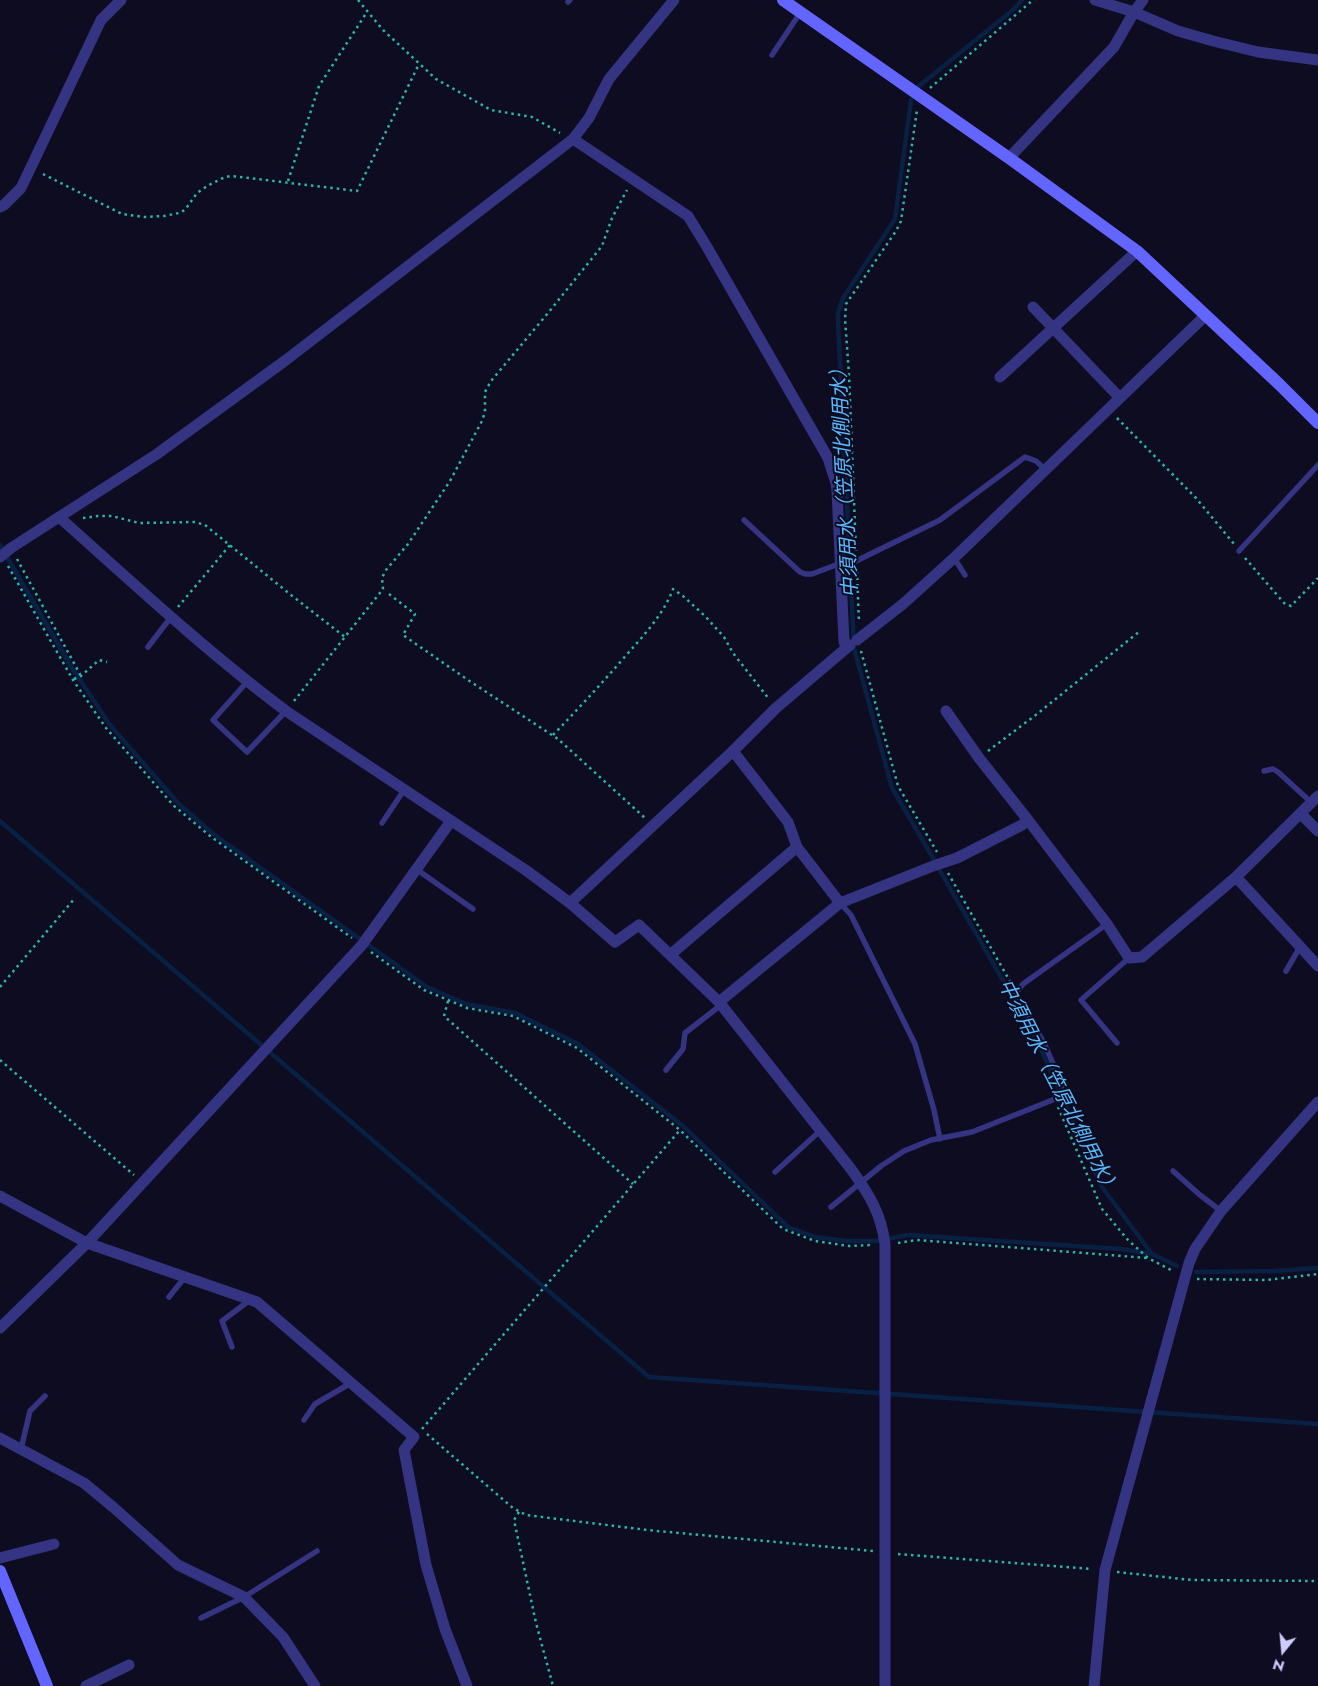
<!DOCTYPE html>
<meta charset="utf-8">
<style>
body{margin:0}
#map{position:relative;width:1318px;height:1686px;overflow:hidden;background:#0e0c21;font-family:Jost,sans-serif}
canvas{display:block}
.north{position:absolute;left:1258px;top:1626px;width:50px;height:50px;-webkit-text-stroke:4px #0e0c21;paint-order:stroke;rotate:197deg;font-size:14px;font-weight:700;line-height:20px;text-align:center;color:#cfcbff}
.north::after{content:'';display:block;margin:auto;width:18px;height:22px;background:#cfcbff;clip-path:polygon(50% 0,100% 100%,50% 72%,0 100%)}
</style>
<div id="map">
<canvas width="1318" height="1686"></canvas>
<div class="north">N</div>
</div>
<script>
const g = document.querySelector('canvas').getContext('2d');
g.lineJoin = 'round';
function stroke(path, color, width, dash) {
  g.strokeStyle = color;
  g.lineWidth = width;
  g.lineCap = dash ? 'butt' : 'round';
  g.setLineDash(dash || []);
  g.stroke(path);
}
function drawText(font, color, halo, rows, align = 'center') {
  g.font = font + ' Jost,"Noto Sans JP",sans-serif';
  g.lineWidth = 4;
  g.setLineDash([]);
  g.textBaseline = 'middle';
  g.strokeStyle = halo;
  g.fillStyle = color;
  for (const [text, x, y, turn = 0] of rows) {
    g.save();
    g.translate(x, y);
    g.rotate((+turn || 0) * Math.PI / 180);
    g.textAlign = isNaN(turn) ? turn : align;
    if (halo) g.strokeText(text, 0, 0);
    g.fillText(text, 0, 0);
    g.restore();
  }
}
const stream = new Path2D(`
 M919 86 1014 9 1022 0
 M911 100 895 219 843 298 838 313V321L854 648 892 788 933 858
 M0 545 72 668 110 725 178 803 212 833 427 987 466 1004 515 1013 578 1044 683 1126 788 1227 815 1237 846 1241H875L908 1235 1121 1249 1152 1254
 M0 821 649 1377 1318 1424
 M939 869 1037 1040 1102 1187 1152 1254 1177 1266
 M1196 1272 1276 1271 1318 1268`);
const path = new Path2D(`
 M358 0 383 30 436 79 491 110 532 117 560 133
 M930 88 1033 0
 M43 174 122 214 144 217 164 216 179 213 185 210 197 193 207 186 225 177 232 176 357 191 419 64
 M288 181 319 86 367 12
 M1117 418 1196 498 1234 544
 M83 518 98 516H112L139 523 195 522 205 525 291 595 345 637
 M856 551 849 375 845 319 846 304 896 231 901 221 917 110
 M1245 558 1284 603 1291 606 1318 578
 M17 559 81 676
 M8 566 73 680 106 728 173 805 210 836 352 938
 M857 571 859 623
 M389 594 415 614 403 635 468 680 558 739 645 818
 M178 607 230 545
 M861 651 898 786 937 852
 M74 679 81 676 99 660 107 662
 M294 701 383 589 382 578 386 570 408 544 450 481 482 421 485 412V392L491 381 548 313 602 246 612 218 627 190
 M553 735C579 708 604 681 629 652 646 633 664 613 673 589L683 596 705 616 724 637 733 653 769 699
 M988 751 1037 714 1140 631
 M948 873 1011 983
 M371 952 424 990 467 1008 513 1016 577 1048 680 1130 783 1229 815 1241 849 1246 872 1245
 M0 987 75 898
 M448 1001 444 1016 633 1184
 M0 1060 134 1175
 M1058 1107 1102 1209 1128 1240 1148 1258 1173 1271
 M898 1243 917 1240 1148 1258
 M1197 1279 1266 1280 1318 1274
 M422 1429 680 1130
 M427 1434 513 1508 526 1515 647 1530 873 1551
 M519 1512 514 1520 536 1623 553 1686
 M898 1554 1092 1569
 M1117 1572 1192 1580 1318 1581`);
const lane = new Path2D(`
 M568 2 570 0
 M772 55 800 13
 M744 520 800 572 805 574H812L841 563 856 561 940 520 1025 457 1036 461 1046 470
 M1239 551 1318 465
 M954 558 965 575
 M148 647 171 617
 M247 682 213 720 247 752 286 711
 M1264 771 1273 769 1278 772 1312 803
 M382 823 404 790
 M416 869 473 909
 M840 903 851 915 915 1044 934 1110 940 1139
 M1286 971 1300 947
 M1117 1043 1081 1000 1129 958
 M666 1070 683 1049 685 1033 721 1005
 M1173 1171 1200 1195 1221 1211
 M775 1172 821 1130
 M831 1207 881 1166 904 1151 931 1140 972 1132 1055 1099 1066 1093 1044 1043 1016 993 1023 984 1107 924
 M169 1297 185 1277
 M232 1347 222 1321 250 1300
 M304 1420 315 1404 351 1383
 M21 1449 30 1411 45 1396
 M201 1618 244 1597 317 1551`);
const street = new Path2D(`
 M1095 0 1134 12 1178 31 1213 41 1258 52 1318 60
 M573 139 688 216 707 247 828 458 836 483 837 491 844 641 846 648
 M1009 158 1114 47 1134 12 1143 0
 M0 207 4 205 21 188 101 20 121 0
 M1033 307 1120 398
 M1000 377 1137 251
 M59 517C133 583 206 651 286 711L527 871 570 903 615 942 639 925 719 1002 851 1169C869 1194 881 1213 885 1244V1686
 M0 557 11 548 157 454 286 360 573 139 589 118 609 79 674 0
 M857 640 903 604 954 558 1206 315
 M946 711 979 758 1028 820
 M733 751 788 822 797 847 840 903
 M1301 814 1318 831
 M1236 877 1318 966
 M570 903 733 751 776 708 850 645
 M670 955 797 847
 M719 1002 840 903 933 866 957 858 1022 825 1028 820 1107 924 1129 958 1142 957 1236 877 1318 796
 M0 1196 87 1243 257 1302 414 1437 404 1450 426 1565 445 1629 467 1686
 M0 1328 87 1243 362 945 451 821
 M0 1438 84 1483 113 1507 178 1565 244 1597 283 1637 315 1686
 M0 1558 54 1544
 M86 1686 129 1665
 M1094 1686 1105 1570 1189 1263 1195 1249 1221 1211 1318 1102`);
const secondary = new Path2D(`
 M783 0 1009 158 1137 251 1279 384 1318 423
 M0 1571 47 1686`);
const waterNames = [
 ["中須用水（笠原北側用水）",846,478,-93],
 ["中須用水（笠原北側用水）",1057,1088,63]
];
stroke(stream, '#082043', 4.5);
stroke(path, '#26b8aa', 2.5, [2.5, 4]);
stroke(lane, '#343483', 5.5);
stroke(street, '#343483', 11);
stroke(secondary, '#6265ff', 12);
drawText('italic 20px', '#59b9ff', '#0e0c21', waterNames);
</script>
